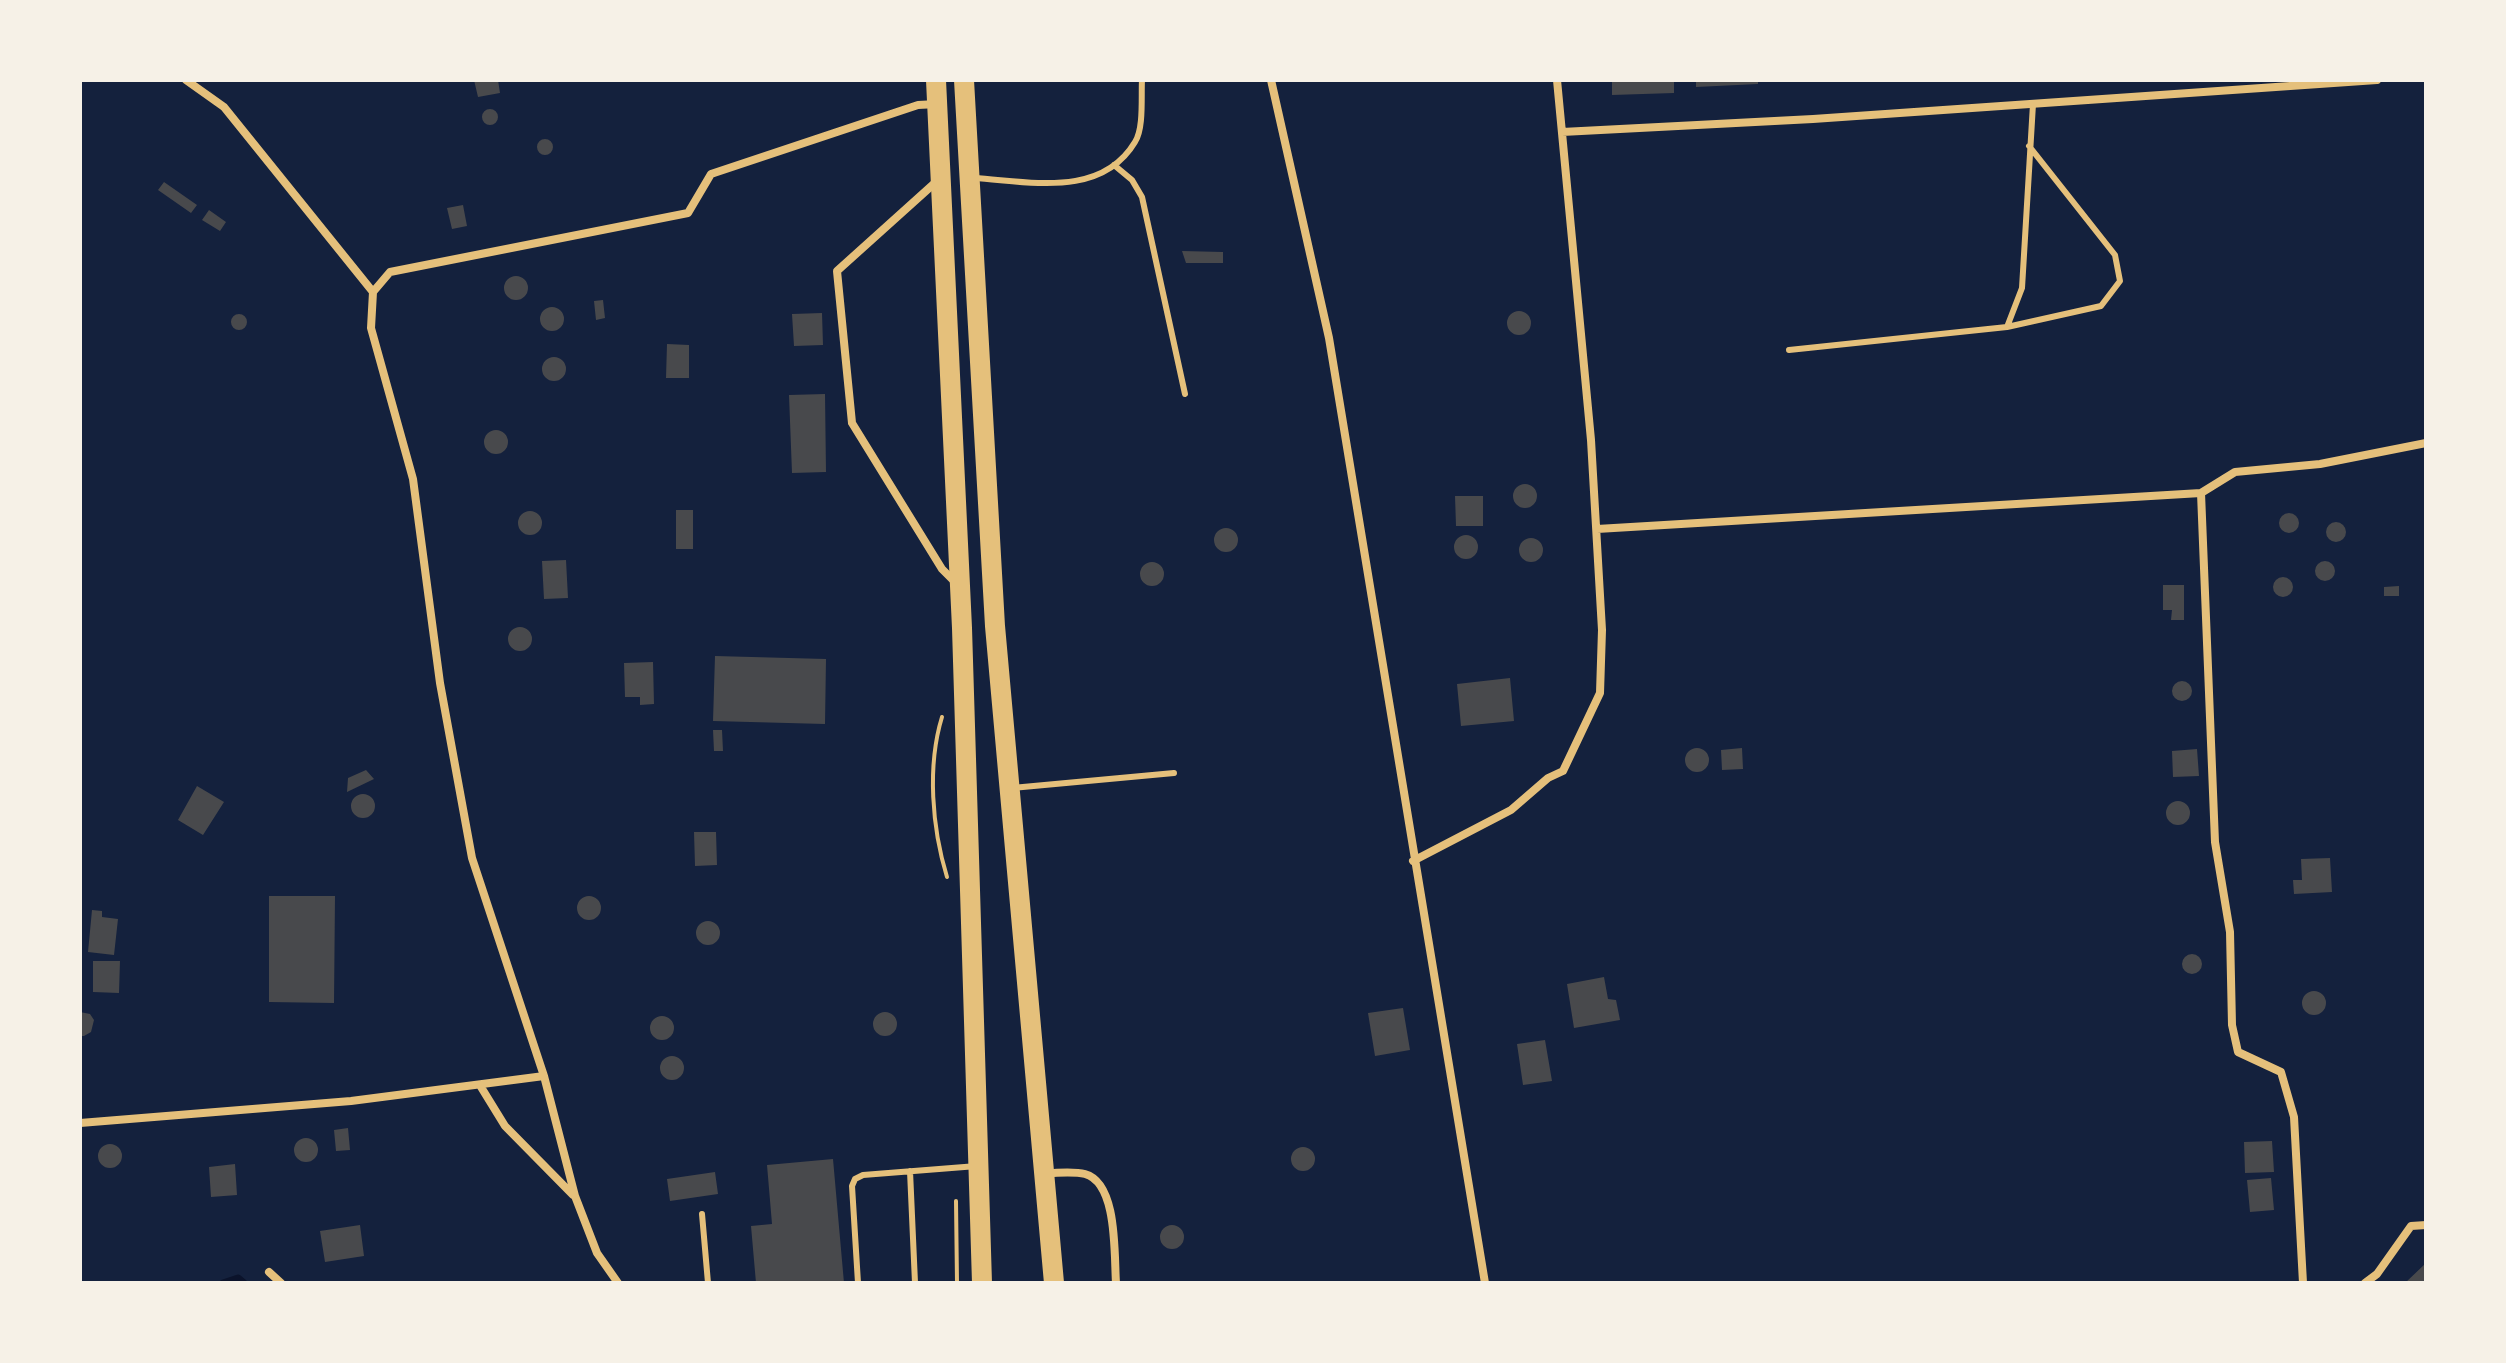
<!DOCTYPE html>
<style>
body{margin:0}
#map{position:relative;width:2506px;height:1363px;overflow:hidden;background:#14213d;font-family:"Nunito Sans",sans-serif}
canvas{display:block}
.frame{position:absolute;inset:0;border:82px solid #f6f1e7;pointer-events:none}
</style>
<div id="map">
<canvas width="2506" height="1363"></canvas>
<div class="frame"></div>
</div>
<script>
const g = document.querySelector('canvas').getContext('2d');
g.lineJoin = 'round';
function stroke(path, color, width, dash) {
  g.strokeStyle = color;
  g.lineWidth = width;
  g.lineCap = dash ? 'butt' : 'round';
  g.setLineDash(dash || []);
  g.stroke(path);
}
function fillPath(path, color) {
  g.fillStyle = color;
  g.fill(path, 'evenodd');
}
const stream = new Path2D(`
 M223 1283 238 1278 244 1283`);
const building = new Path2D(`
 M474 80H498L500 93 478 97Z
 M1612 80H1674V93L1612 95Z
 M1696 80H1758V84L1696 87Z
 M482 117a8 8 0 1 1 16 0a8 8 0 1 1-16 0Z
 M537 147a8 8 0 1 1 16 0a8 8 0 1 1-16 0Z
 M164 182 197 205 191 213 158 190Z
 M463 205 467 226 452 229 447 208Z
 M209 210 226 222 220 231 202 220Z
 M1182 251 1223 252V263H1186Z
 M504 288a12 12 0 1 1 24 0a12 12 0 1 1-24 0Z
 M603 300 605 318 596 320 594 301Z
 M540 319a12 12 0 1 1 24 0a12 12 0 1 1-24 0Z
 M1507 323a12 12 0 1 1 24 0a12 12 0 1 1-24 0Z
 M822 313 823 345 794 346 792 314Z
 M231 322a8 8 0 1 1 16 0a8 8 0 1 1-16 0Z
 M667 344 689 345V378H666Z
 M542 369a12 12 0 1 1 24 0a12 12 0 1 1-24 0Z
 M825 394 826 472 792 473 789 395Z
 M484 442a12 12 0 1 1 24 0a12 12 0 1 1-24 0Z
 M1513 496a12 12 0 1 1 24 0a12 12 0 1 1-24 0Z
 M1455 496H1483V526H1456Z
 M676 510H693V549H676Z
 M518 523a12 12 0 1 1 24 0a12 12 0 1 1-24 0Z
 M2279 523a10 10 0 1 1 20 0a10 10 0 1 1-20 0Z
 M2326 532a10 10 0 1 1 20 0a10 10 0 1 1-20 0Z
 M1214 540a12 12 0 1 1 24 0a12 12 0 1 1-24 0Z
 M1454 547a12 12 0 1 1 24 0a12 12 0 1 1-24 0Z
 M1519 550a12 12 0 1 1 24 0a12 12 0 1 1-24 0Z
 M566 560 568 598 544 599 542 561Z
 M2315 571a10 10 0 1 1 20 0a10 10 0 1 1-20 0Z
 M1140 574a12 12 0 1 1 24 0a12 12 0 1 1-24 0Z
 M2273 587a10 10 0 1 1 20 0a10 10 0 1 1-20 0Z
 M2163 585H2184V620H2171L2172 610H2163Z
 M2399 586V596H2384V587Z
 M508 639a12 12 0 1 1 24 0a12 12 0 1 1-24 0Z
 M715 656 826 659 825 724 713 721Z
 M653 662 654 704 640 705V697H625L624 663Z
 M1510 678 1514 721 1461 726 1457 684Z
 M2172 691a10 10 0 1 1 20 0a10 10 0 1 1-20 0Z
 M713 730H722L723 751H714Z
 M1685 760a12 12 0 1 1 24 0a12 12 0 1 1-24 0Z
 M1742 748 1743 769 1722 770 1721 750Z
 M2197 749 2199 776 2173 777 2172 751Z
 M366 770 374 779 347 792 348 778Z
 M197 786 224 802 203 835 178 820Z
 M351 806a12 12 0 1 1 24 0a12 12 0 1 1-24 0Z
 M2166 813a12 12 0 1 1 24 0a12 12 0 1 1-24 0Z
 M694 832H716L717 865 695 866Z
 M2330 858 2332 892 2294 894 2293 880H2302L2301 859Z
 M577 908a12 12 0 1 1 24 0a12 12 0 1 1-24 0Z
 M269 896H335L334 1003 269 1002Z
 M92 910 102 911V917L118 919 114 955 88 952Z
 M696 933a12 12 0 1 1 24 0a12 12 0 1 1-24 0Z
 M2182 964a10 10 0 1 1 20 0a10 10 0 1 1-20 0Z
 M93 961H120L119 993 93 992Z
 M1604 977 1608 999 1616 1000 1620 1020 1574 1028 1567 984Z
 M2302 1003a12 12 0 1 1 24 0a12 12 0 1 1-24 0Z
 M1403 1008 1410 1050 1375 1056 1368 1013Z
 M873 1024a12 12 0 1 1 24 0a12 12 0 1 1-24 0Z
 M80 1012 90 1014 94 1020 91 1032 84 1036H80Z
 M650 1028a12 12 0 1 1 24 0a12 12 0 1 1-24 0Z
 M1545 1040 1552 1081 1523 1085 1517 1044Z
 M660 1068a12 12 0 1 1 24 0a12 12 0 1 1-24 0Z
 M348 1128 350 1150 336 1151 334 1130Z
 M294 1150a12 12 0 1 1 24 0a12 12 0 1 1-24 0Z
 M2272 1141 2274 1172 2245 1173 2244 1142Z
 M98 1156a12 12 0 1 1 24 0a12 12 0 1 1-24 0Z
 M1291 1159a12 12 0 1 1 24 0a12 12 0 1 1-24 0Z
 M833 1159 844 1283H756L751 1226 772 1224 767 1165Z
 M235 1164 237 1195 211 1197 209 1167Z
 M715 1172 718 1194 670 1201 667 1179Z
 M2271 1178 2274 1210 2250 1212 2247 1180Z
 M360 1225 364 1256 325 1262 320 1231Z
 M1160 1237a12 12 0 1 1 24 0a12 12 0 1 1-24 0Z
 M2426 1263V1283H2405Z`);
const path = new Path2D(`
 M942 717C927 766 932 828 947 877
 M956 1201 957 1283`);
const service = new Path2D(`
 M1114 165 1132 180 1142 197 1185 394
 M974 178C1028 181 1101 199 1135 142 1144 128 1141 97 1142 80
 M2007 327 2101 306 2120 281 2115 255 2029 146
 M1789 350 2007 327 2022 288 2033 104
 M1012 788 1174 773
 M910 1171 915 1283
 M702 1214 708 1283
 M858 1283 852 1186 855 1179 863 1175 977 1166`);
const minor = new Path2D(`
 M186 80 224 107 373 292
 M1271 80 1329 338 1485 1283
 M1562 132 1813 119 2377 80
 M937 181 837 271 852 423 942 569 956 583
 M2201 493 2215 842 2230 932 2232 1025 2238 1052 2281 1072 2294 1117 2303 1283
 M1597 529 2201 493 2235 472 2320 464 2426 443
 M1413 861 1511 810 1548 778 1563 771 1600 693 1602 630 1591 440 1557 80
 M481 1087 505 1126 573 1195
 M80 1123 351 1101 544 1076
 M1047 1173C1058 1173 1074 1171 1085 1174 1118 1183 1114 1255 1116 1283
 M269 1272 281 1283
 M618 1283 597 1253 575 1196 544 1076 472 858 440 683 413 479 371 328 373 292 390 272 688 213 711 174 918 105 937 104
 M2365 1283 2377 1274 2411 1226 2426 1225`);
const trunk = new Path2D(`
 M936 80 962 628 982 1283
 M964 80 995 626 1054 1283`);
stroke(stream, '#0b132b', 7);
fillPath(building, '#48494c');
stroke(path, '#e5c07b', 4);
stroke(service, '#e5c07b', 6);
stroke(minor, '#e5c07b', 8);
stroke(trunk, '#e5c07b', 20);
</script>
